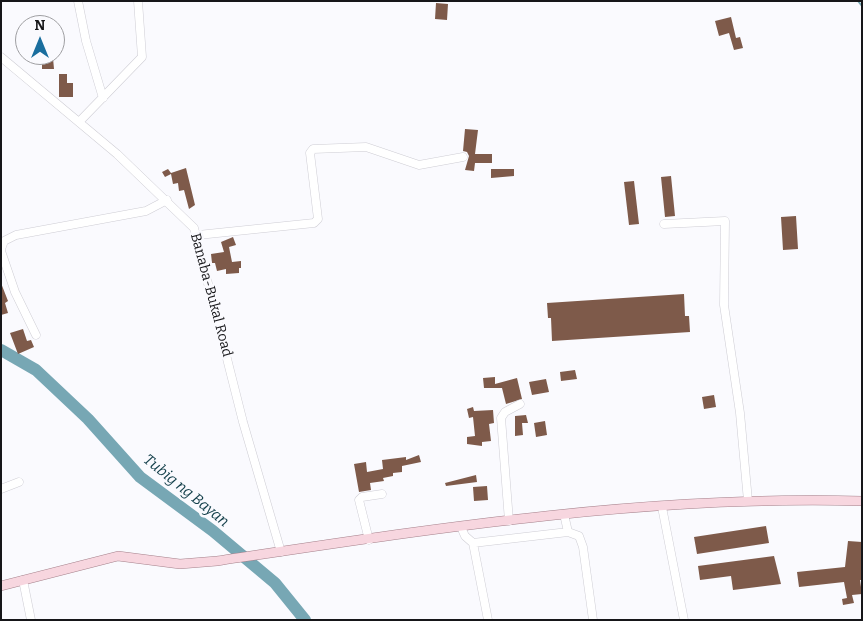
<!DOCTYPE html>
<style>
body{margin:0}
#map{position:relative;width:863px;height:621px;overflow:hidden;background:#fafafe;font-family:Bitter,serif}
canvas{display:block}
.frame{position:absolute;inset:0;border:2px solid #161619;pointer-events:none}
.north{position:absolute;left:15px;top:15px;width:50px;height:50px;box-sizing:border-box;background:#fafafe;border:1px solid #9f9fa2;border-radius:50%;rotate:0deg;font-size:14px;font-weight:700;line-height:20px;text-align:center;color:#161619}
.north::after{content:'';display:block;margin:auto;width:18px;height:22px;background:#1a6e9e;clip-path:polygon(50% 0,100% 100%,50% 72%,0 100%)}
</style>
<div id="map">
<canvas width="863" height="621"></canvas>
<div class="frame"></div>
<div class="north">N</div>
</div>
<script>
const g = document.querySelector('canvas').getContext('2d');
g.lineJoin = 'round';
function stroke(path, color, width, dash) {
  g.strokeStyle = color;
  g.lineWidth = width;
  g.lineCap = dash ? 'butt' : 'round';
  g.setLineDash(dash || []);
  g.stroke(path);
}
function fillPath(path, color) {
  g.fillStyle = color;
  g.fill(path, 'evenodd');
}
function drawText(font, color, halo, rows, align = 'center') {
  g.font = font + ' Bitter,serif';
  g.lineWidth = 5;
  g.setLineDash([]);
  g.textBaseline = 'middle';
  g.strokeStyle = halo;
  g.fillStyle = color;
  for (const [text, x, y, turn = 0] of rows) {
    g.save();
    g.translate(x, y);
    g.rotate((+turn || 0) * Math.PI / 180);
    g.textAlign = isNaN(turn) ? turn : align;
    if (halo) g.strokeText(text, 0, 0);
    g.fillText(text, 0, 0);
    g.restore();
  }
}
const stream = new Path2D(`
 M858 1 862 6`);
const river = new Path2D(`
 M1 350 36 370 88 419 140 477 213 531 275 583 305 620`);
const building = new Path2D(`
 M436 3 448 4 447 20 435 19Z
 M731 17 736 38 740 37 743 48 734 50 729 33 719 36 715 21Z
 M53 58 54 69H42V59Z
 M59 74H67V83H73V97H59Z
 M465 129 478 130 475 154H492V163H475L474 171 465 170 469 156 467 152 463 151Z
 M186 168 195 205 189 209 184 190 179 191 178 183 173 184 171 174 165 177 162 172 168 169 171 173Z
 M491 169H514V176L491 178Z
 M671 176 675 216 665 217 661 177Z
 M634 181 639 224 629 225 624 182Z
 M796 216 798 249 783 250 781 217Z
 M233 237 236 245 229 247 232 262 241 261V268H239V273L226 274V269L217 271 215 263H212L211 254 224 252 221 242Z
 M1 283 8 301 5 303 8 313 1 315Z
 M684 294 685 316H689L690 332 552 341 551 318H548L547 303Z
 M23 329 27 341 31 340 34 347 18 354 10 333Z
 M575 370 577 379 561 381 560 372Z
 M495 377V384L517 378 522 399 506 404 502 388H484L483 378Z
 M546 379 549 392 532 395 529 382Z
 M714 395 716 407 704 409 702 397Z
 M473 407 474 411 493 410 494 423 489 424 491 441 482 442V446L467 444V437L475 436 473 417 469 418 467 409Z
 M526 415 528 423H522L523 435 515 436V416Z
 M545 421 547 435 536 437 534 423Z
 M419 455 421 462 402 466V472L393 473V476L383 478 384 481 370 483 371 490 359 492 354 464 366 462 367 472 383 469 382 460 406 457V460Z
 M476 475 477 482 446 486 445 483Z
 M487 486 488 500 474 501 473 487Z
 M766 526 769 543 697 554 694 537Z
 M848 541 862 542V580H860L862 594 852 595 854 603 843 605 842 599 847 598 844 582 799 587 797 572 845 567Z
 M774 556 781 584 733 590 731 576 700 580 698 566Z`);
const minor = new Path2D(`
 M78 1 86 41 103 98
 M1 57 117 154 194 228 243 422 281 552
 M79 122 142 57 138 1
 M664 224 725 221 724 305 740 413 748 501
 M198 235 314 223 318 219 310 153 313 149 366 147 419 165 463 157
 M1 249 4 241 16 235 146 211 167 200
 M1 251 15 292 36 335
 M1 489 19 482
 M662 507 684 620
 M509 521 501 418 505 412 520 404
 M461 527 465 536 473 543 488 620
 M568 532 579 536 583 547 593 620
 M369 540 359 500 362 497 382 494
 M473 543 568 532 564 514
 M23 580 31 620`);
const major = new Path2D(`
 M1 586 118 556 180 564 217 561C430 529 646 495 862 501`);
const streetNames = [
 ["Banaba-Bukal Road",211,295,75]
];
const waterNames = [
 ["Tubig ng Bayan",186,491,39]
];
stroke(stream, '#77a7b4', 2);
stroke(river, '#77a7b4', 12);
fillPath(building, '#7e5a4a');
stroke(minor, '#cecdd4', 9);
stroke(major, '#a4818b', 10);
stroke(minor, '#fff', 8);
stroke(major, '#f7d6df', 9);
drawText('14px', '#161619', '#fafafe', streetNames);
drawText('italic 15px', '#123e49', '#fafafe', waterNames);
</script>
